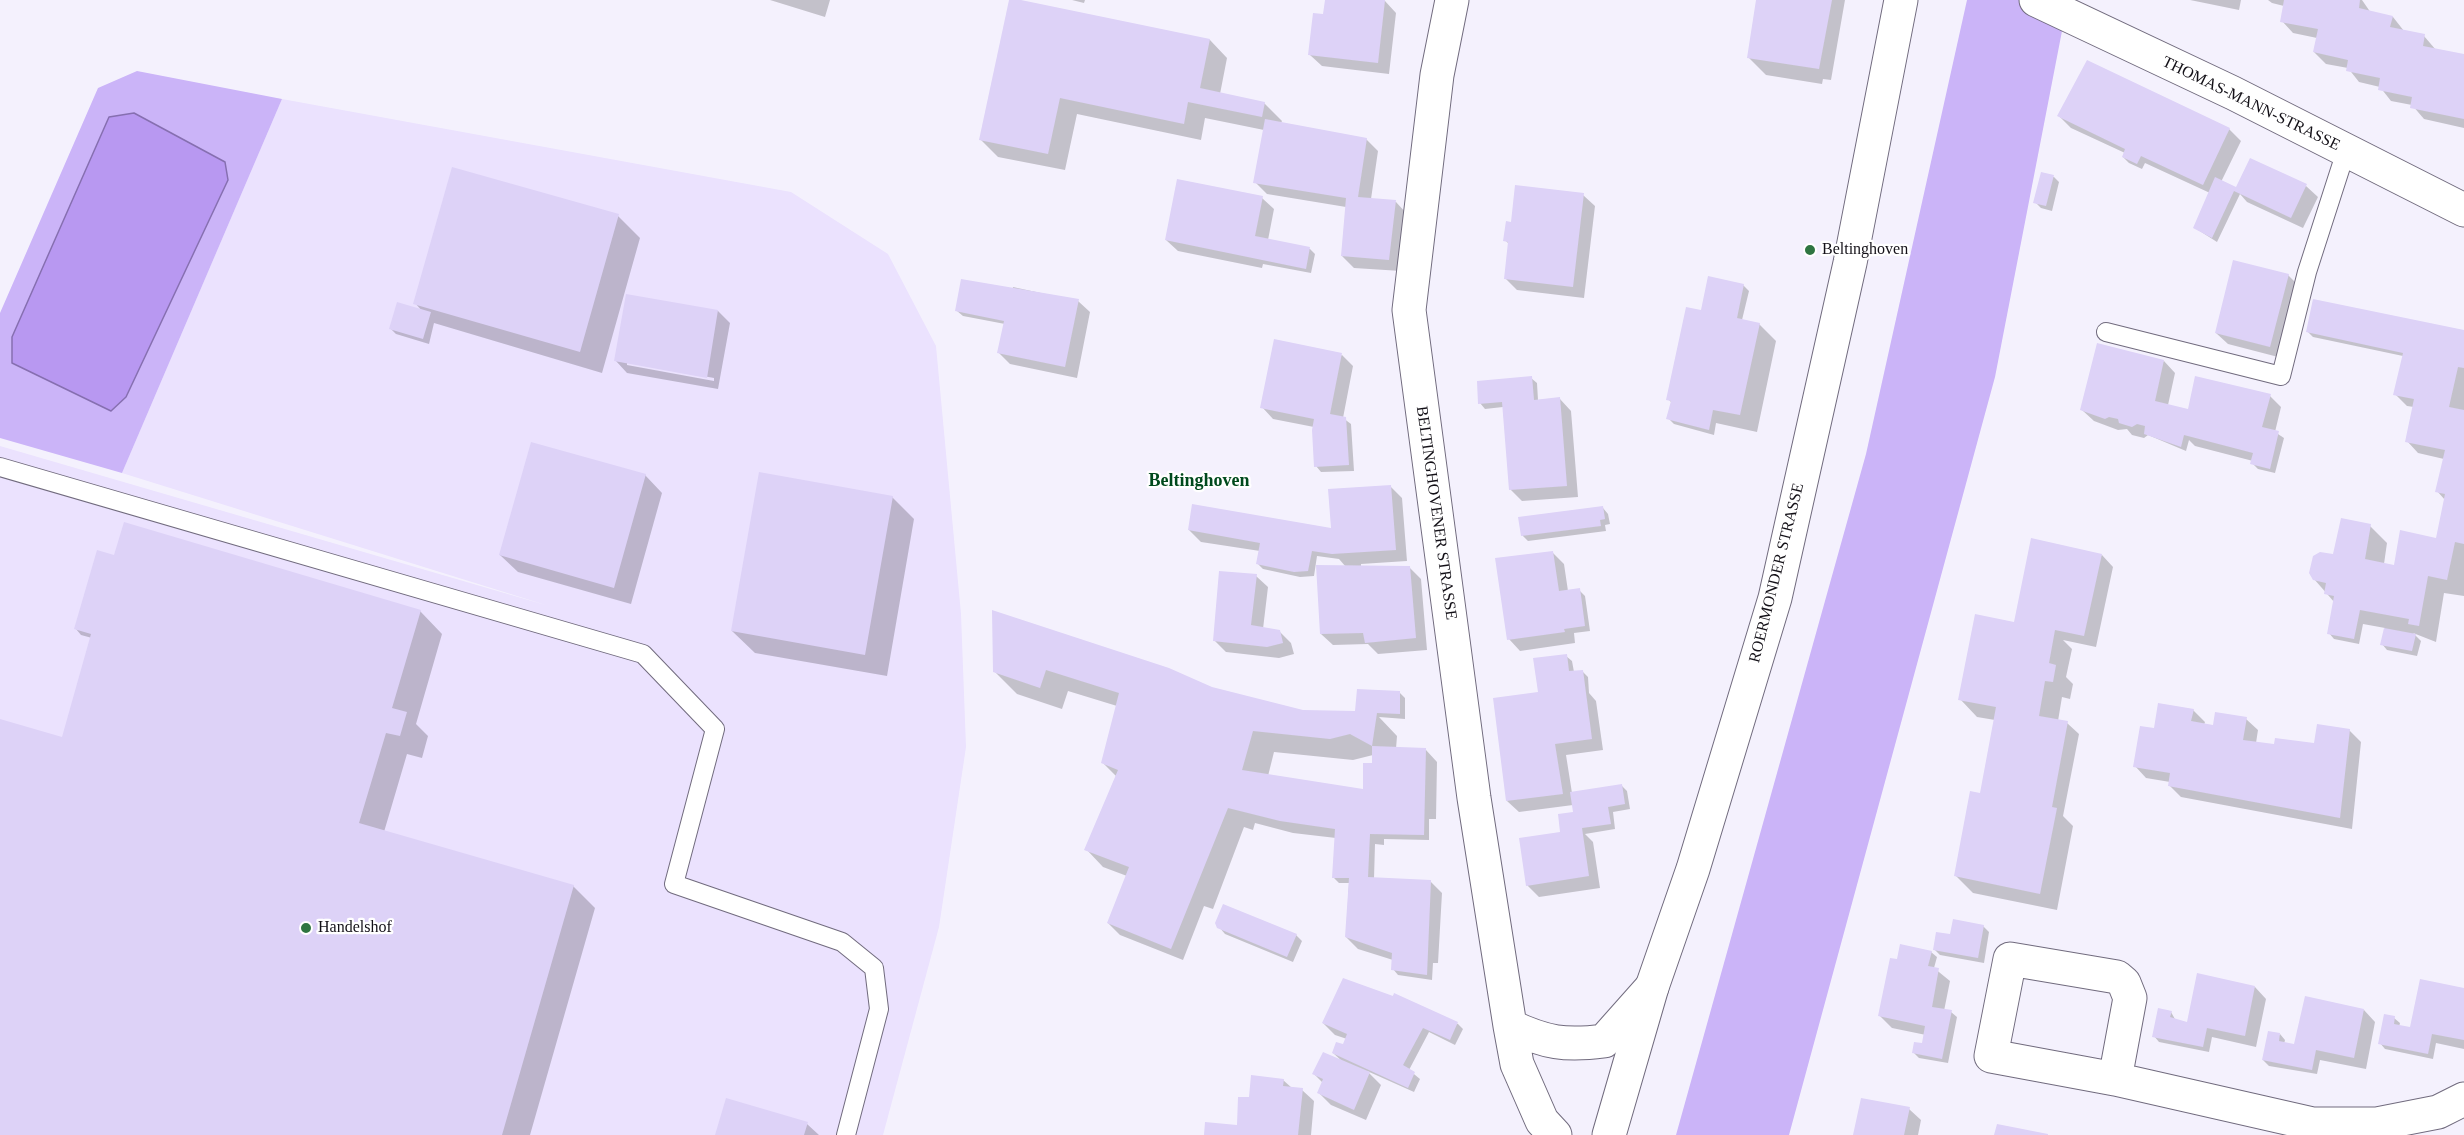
<!DOCTYPE html>
<style>
body{margin:0}
canvas{display:block;background:#f4f1fd}
</style>
<canvas width="2464" height="1135"></canvas>
<script>
const g = document.querySelector('canvas').getContext('2d');
g.lineJoin = 'round';
function fillPath(path, color) {
  g.fillStyle = color;
  g.fill(path, 'evenodd');
}
function stroke(path, color, width, dash) {
  g.strokeStyle = color;
  g.lineWidth = width;
  g.lineCap = dash ? 'butt' : 'round';
  g.setLineDash(dash || []);
  g.stroke(path);
}
function drawText(font, color, halo, rows, align = 'center') {
  g.font = font + ' "Times New Roman",serif';
  g.lineWidth = 4.5;
  g.setLineDash([]);
  g.textBaseline = 'middle';
  g.strokeStyle = halo;
  g.fillStyle = color;
  for (const [text, x, y, turn = 0] of rows) {
    g.save();
    g.translate(x, y);
    g.rotate((+turn || 0) * Math.PI / 180);
    g.textAlign = isNaN(turn) ? turn : align;
    if (halo) g.strokeText(text, 0, 0);
    g.fillText(text, 0, 0);
    g.restore();
  }
}
const built = new Path2D(`
 M282 99 791 192 888 254 936 346 961 614 966 747 939 927 883 1135H0V446L549 606 122 473Z`);
const green = new Path2D(`
 M1967 0H2068L1995 377 1789 1135H1676L1866 454Z
 M137 71 282 99 122 473 0 438V313L98 88ZM228 179 126 397 111 411 12 363Z`);
const water = new Path2D(`
 M134 113 225 162 228 180 126 397 111 411 12 363V337L109 117Z`);
const shadow = new Path2D(`
 M770 0H830L825 17Z
 M1011 0 1210 40 1227 58 1220 94 1264 103 1282 121 1281 123 1366 139 1378 151 1371 199 1396 202 1407 214 1401 271 1354 268 1342 256 1346 207 1267 194 1255 182 1264 130 1205 118 1201 140 1077 114 1065 170 998 157 981 140Z
 M1072 0H1085L1084 3Z
 M1326 0 1385 1 1396 13 1389 74 1322 66 1310 55 1324 15Z
 M1757 0H1845L1831 80 1823 79 1822 84 1766 75 1749 58Z
 M2190 0H2241L2239 10Z
 M2268 0H2362L2371 13 2393 17 2404 31 2424 36 2436 50 2464 56V128L2424 119 2412 105 2391 101 2380 87 2359 82 2348 68 2326 64 2314 52 2317 38 2293 33 2282 21 2284 6 2272 3Z
 M2059 116 2229 129 2241 141 2221 182 2234 188 2306 186 2318 197 2303 228 2247 202 2240 194 2217 242 2195 228 2210 193 2145 163 2142 169 2129 163 2123 157 2125 153 2071 128Z
 M2042 174 2054 177 2059 182 2052 211 2041 208 2035 202Z
 M1583 195 1595 206 1584 298 1517 290 1505 278 1510 245 1505 240 1512 223Z
 M1262 198 1274 209 1268 240 1310 249 1315 254 1311 273 1263 264 1262 268 1178 251 1166 240Z
 M618 216 640 238 602 373 434 323 429 344 396 334 391 329 422 311 415 303Z
 M2288 275 2300 287 2282 358 2228 344 2216 333Z
 M1743 285 1749 291 1742 320 1759 324 1776 341 1757 432 1716 423 1714 435 1674 424 1668 418 1672 403 1668 399 1706 313Z
 M1013 287 1078 301 1090 312 1077 378 1010 364 999 353 1005 324 963 316 957 311 1012 292Z
 M627 295 718 311 730 323 718 389 627 373 616 361ZM627 362 714 378V381L627 365Z
 M2307 331 2464 332V596L2444 593 2436 642 2413 633 2421 641 2417 656 2387 650 2382 644 2385 628 2363 624 2359 644 2334 639 2329 633 2335 603 2314 579 2334 556 2370 526 2387 543 2384 564 2395 567 2440 540 2445 500 2437 491 2444 459 2418 453 2407 441 2414 407 2407 406 2395 394 2403 356 2313 337Z
 M1342 355 1353 366 1343 418 1351 424 1354 471 1321 472 1316 466 1314 427 1273 419 1262 407Z
 M2164 361 2175 373 2168 405 2189 410 2270 396 2281 407 2275 432 2284 438 2275 473 2258 469 2252 463 2253 461 2195 446 2189 440 2186 451 2148 435 2144 438 2132 435 2127 429 2118 430 2094 421 2082 410Z
 M1531 378 1537 383 1538 400 1560 399 1571 411 1578 497 1522 501 1510 489 1503 407 1485 409 1480 403Z
 M645 475 662 493 631 604 518 572 500 555Z
 M1390 486 1402 498 1407 561 1361 564V567H1409L1421 579 1427 650 1378 654 1368 644 1333 645 1321 634 1346 567 1339 559 1317 556 1314 576 1300 577 1263 569 1258 564 1260 551 1201 542 1189 530 1332 529Z
 M892 497 914 519 887 676 755 653 732 631Z
 M1603 508 1608 514 1610 524 1605 525 1606 531 1528 541 1522 535Z
 M1552 552 1564 564 1568 591 1579 590 1585 596 1590 631 1574 633 1575 643 1520 651 1509 639Z
 M2102 555 2113 567 2096 647 2063 640 2072 649 2066 677 2073 684 2070 699 2062 697 2058 721 2067 723 2079 734 2063 816 2073 826 2057 910 1973 893 1956 876 1982 794 1995 720 1977 717 1960 699 2015 624Z
 M1256 576 1268 587 1263 629 1279 631 1291 643 1294 654 1279 658 1226 652 1214 640Z
 M420 611 442 634 416 724 428 736 422 758 407 754 384 832 573 886 595 908 530 1135H0V721L63 739 92 638 81 635 76 629Z
 M993 612 1211 689 1303 711 1359 713 1399 692 1405 698V719L1379 717 1397 736 1396 749 1426 750 1437 762 1436 819H1429V840L1384 839V845L1375 844 1374 879 1430 881 1442 893 1438 963H1433L1432 980 1398 975 1393 969V960L1358 949 1346 937 1349 883H1339L1334 878 1336 838 1293 833 1255 823 1253 830 1244 827 1213 909 1204 906 1183 960 1120 935 1108 923 1127 876 1103 867 1086 849 1116 776 1103 763 1117 706 1068 691 1062 709 1017 694 994 671ZM1274 752 1353 760 1373 755V765L1364 791 1268 776Z
 M1566 656 1572 661 1574 672 1582 671 1588 677 1589 693 1596 701 1603 750 1566 755 1572 793 1622 786 1627 791 1630 809 1613 812 1615 829 1585 834 1593 842 1600 888 1539 897 1527 885 1574 814 1573 805 1519 812 1507 801 1543 694Z
 M2193 710 2205 722 2204 725 2215 726 2246 719 2258 730 2256 743 2275 746 2316 744 2349 730 2361 742 2352 829 2181 797 2170 786V782L2146 778 2135 766 2156 730Z
 M1983 926 1989 932 1984 963 1940 955 1934 949 1951 936Z
 M1219 927 1296 935 1302 941 1293 962 1225 934Z
 M1931 952 1937 957 1934 968 1950 981 1944 1011 1951 1012 1957 1017 1948 1063 1919 1058 1914 1053 1923 1045 1926 1035 1892 1028 1880 1016 1899 961Z
 M2255 987 2266 999 2256 1047 2212 1037 2209 1052 2159 1042 2154 1036 2171 1012 2176 1021 2188 1024Z
 M2464 989V1049L2436 1043 2433 1059 2385 1049 2380 1043 2394 1018 2400 1023 2399 1027 2411 1030Z
 M1395 995 1458 1024 1463 1029 1455 1045 1429 1032 1409 1070 1420 1079 1414 1092 1367 1071 1381 1085 1366 1120 1331 1105 1319 1093 1323 1083 1314 1074 1343 1062 1333 1053 1344 1046 1347 1039 1335 1035 1323 1023Z
 M2364 1010 2375 1022 2366 1069 2320 1060 2317 1074 2269 1066 2263 1060 2280 1034 2285 1040 2284 1044 2295 1047Z
 M1283 1080 1292 1088 1302 1090 1314 1101 1311 1135H1205L1238 1127 1250 1099Z
 M1909 1109 1921 1120 1918 1135H1855Z
 M807 1124 819 1135H716Z`);
const building = new Path2D(`
 M1009 0H1021L1210 39 1200 88 1265 102 1262 117 1188 102 1184 124 1060 98 1048 154 979 140Z
 M1325 0H1385L1378 63 1308 55 1313 13 1323 14Z
 M1756 0H1832L1819 69 1747 58Z
 M2284 0H2360L2359 8 2393 16 2390 27 2425 34 2423 46 2464 54V119L2410 108 2412 97 2378 90 2380 78 2346 71 2348 60 2313 52 2318 29 2280 22Z
 M2087 60 2230 128 2203 185 2141 156 2137 164 2122 157 2125 149 2057 116Z
 M1265 119 1367 138 1358 197 1396 200 1389 260 1341 256 1346 198 1253 183Z
 M2250 158 2307 184 2291 218 2234 191 2212 238 2193 228 2215 177 2236 187Z
 M452 167 619 214 580 352 413 304Z
 M2041 172 2054 175 2046 206 2033 203Z
 M1177 179 1263 196 1255 236 1310 247 1306 269 1165 240Z
 M1515 185 1584 193 1573 287 1504 279 1508 242 1503 241 1506 221 1511 222Z
 M2233 260 2289 274 2270 347 2215 333Z
 M1708 276 1744 284 1737 318 1760 323 1740 415 1713 410 1709 430 1666 419 1671 401 1666 400 1686 307 1701 310Z
 M961 279 1079 299 1065 367 997 353 1004 321 955 311Z
 M626 294 718 310 707 378 614 361Z
 M2313 299 2464 330V368L2458 367 2449 407 2464 410V544L2455 542 2447 580 2428 576 2419 626 2408 624 2409 619 2360 610 2354 639 2327 634 2334 596 2324 594 2326 583 2313 580 2309 573 2313 556 2320 552 2333 554 2341 518 2371 524 2365 559 2394 565 2400 530 2436 538 2445 494 2435 492 2445 450 2405 442 2414 399 2393 395 2403 353 2306 332Z
 M397 302 431 312 423 339 389 329Z
 M1274 339 1342 353 1330 414 1346 417 1349 465 1314 467 1312 430 1314 419 1260 408Z
 M2097 343 2164 360 2155 401 2188 409 2195 376 2271 394 2262 427 2279 431 2270 469 2250 464 2253 453 2184 435 2181 447 2144 434 2145 426 2137 424 2132 427 2119 423 2118 419 2109 417 2105 419 2080 410Z
 M1532 376 1534 400 1560 397 1567 486 1509 490 1502 402 1478 404 1477 381Z
 M531 442 646 474 614 588 499 555Z
 M759 472 893 496 865 655 731 631Z
 M1391 485 1396 550 1332 554 1312 551 1308 571 1294 572 1256 564 1260 543 1188 530 1192 504 1331 528 1328 489Z
 M1603 506 1605 519 1600 520 1601 526 1521 536 1518 517Z
 M124 522 421 610 392 708 407 712 400 736 386 733 359 823 574 885 502 1135H0V719L62 737 91 634 74 629 97 550 114 555Z
 M2031 538 2102 554 2084 636 2055 630 2049 663 2056 665 2053 682 2045 681 2039 716 2068 721 2052 807 2057 808 2040 894 1954 876 1970 791 1980 793 1996 707 1958 700 1975 614 2014 622Z
 M1553 551 1559 591 1580 588 1585 626 1564 629 1565 632 1507 640 1495 558Z
 M1316 565 1410 566 1416 638 1365 643 1363 633 1320 634Z
 M1219 571 1257 574 1251 625 1280 630 1283 643 1267 647 1213 641Z
 M992 610 1169 668 1212 687 1303 710 1355 711 1357 689 1400 691V714L1377 713 1372 746 1426 748 1424 835 1370 834 1368 877 1431 880 1427 975 1391 970 1392 953 1345 937 1349 878H1332L1335 829 1280 821 1228 808 1171 949 1107 923 1129 867 1084 850 1118 770 1101 763 1119 693 1046 670 1040 688 993 672ZM1253 731 1330 739 1350 734 1372 746V763H1363V789L1242 770Z
 M2384 628 2416 634 2412 651 2380 645Z
 M1567 654 1569 671 1583 670 1592 739 1555 744 1563 794 1506 801 1493 698 1538 692 1533 658Z
 M2158 703 2194 709 2191 721 2213 725 2215 712 2247 717 2243 740 2274 744 2275 738 2314 743 2317 724 2350 729 2340 818 2168 786 2170 773 2133 767 2140 726 2154 728Z
 M1622 784 1625 804 1608 807 1611 824 1582 828 1589 876 1526 886 1519 838 1560 832 1558 814 1573 812 1570 792Z
 M1223 904 1297 934 1287 957 1217 928 1215 923Z
 M1953 919 1984 925 1978 958 1933 950 1936 932 1950 934Z
 M1900 944 1932 951 1928 966 1939 968 1932 1007 1952 1010 1942 1059 1912 1053 1914 1042 1922 1043 1925 1026 1878 1016 1890 958 1897 959Z
 M2197 973 2255 986 2245 1036 2207 1028 2203 1047 2152 1037 2158 1008 2172 1011 2170 1017 2187 1022Z
 M1343 978 1393 996 1394 993 1458 1022 1450 1040 1423 1028 1403 1065 1415 1072 1408 1088 1332 1053 1336 1042 1343 1044 1347 1034 1322 1023Z
 M2420 979 2464 988V1040L2432 1034 2428 1054 2378 1044 2384 1014 2395 1016 2394 1024 2410 1027Z
 M2305 996 2364 1009 2354 1058 2316 1050 2312 1070 2262 1060 2268 1031 2280 1033 2279 1041 2294 1044Z
 M1323 1052 1370 1072 1354 1110 1317 1093 1323 1079 1312 1074Z
 M1251 1075 1284 1079 1283 1086 1303 1088 1298 1135H1204L1205 1122 1237 1125 1238 1097H1249Z
 M726 1098 808 1122 804 1135H715Z
 M1861 1098 1910 1107 1904 1135H1853Z
 M1997 1124 2048 1134V1135H1994Z`);
const lane = new Path2D(`
 M2106 332 2281 376 2307 272 2346 151
 M0 467 643 654 715 729 674 884 842 942 874 968 879 1009 846 1135`);
const street = new Path2D(`
 M1452 0 1437 75 1409 310 1474 798 1510 1026 1517 1064 1542 1121 1555 1135
 M2036 0 2233 93 2464 210
 M1510 1026C1546 1043 1565 1046 1604 1041L1652 987
 M2115 1079 2130 998 2124 983 2117 977 2010 959 1991 1056 2115 1079 2313 1124H2377L2438 1112 2464 1099`);
const secondary = new Path2D(`
 M1609 1135 1652 987 1693 869 1775 598 1850 263 1901 0`);
const markers = [
 [1810,250,6,"#2e7541"],
 [306,928,6,"#2e7541"]
];
const streetNames = [
 ["THOMAS-MANN-STRASSE",2251,104,26],
 ["BELTINGHOVENER STRASSE",1436,513,82],
 ["ROERMONDER STRASSE",1777,573,-76]
];
const poiNames = [
 ["Beltinghoven",1822,250],
 ["Handelshof",318,928]
];
const neighbourhoodNames = [
 ["Beltinghoven",1199,481]
];
fillPath(built, '#ebe2fe');
fillPath(green, '#cbb4f8');
fillPath(water, '#b898f1');
stroke(water, '#866fb0', 1.5);
fillPath(shadow, '#0003');
fillPath(building, '#ddd2f7');
stroke(lane, '#716b7e', 20);
stroke(street, '#716b7e', 35);
stroke(secondary, '#716b7e', 35);
stroke(lane, '#fff', 18);
stroke(street, '#fff', 33);
stroke(secondary, '#fff', 33);
for (const [x, y, r, color] of markers) {
  const dot = new Path2D();
  dot.arc(x, y, r, 0, 2 * Math.PI);
  g.fillStyle = color;
  g.fill(dot);
  stroke(dot, '#fff', 2);
}
drawText('16px', '#131017', '#fff', streetNames);
drawText('16px', '#131017', '#fff', poiNames, 'left');
drawText('bold 18px', '#004a1d', '#fff', neighbourhoodNames);
</script>
